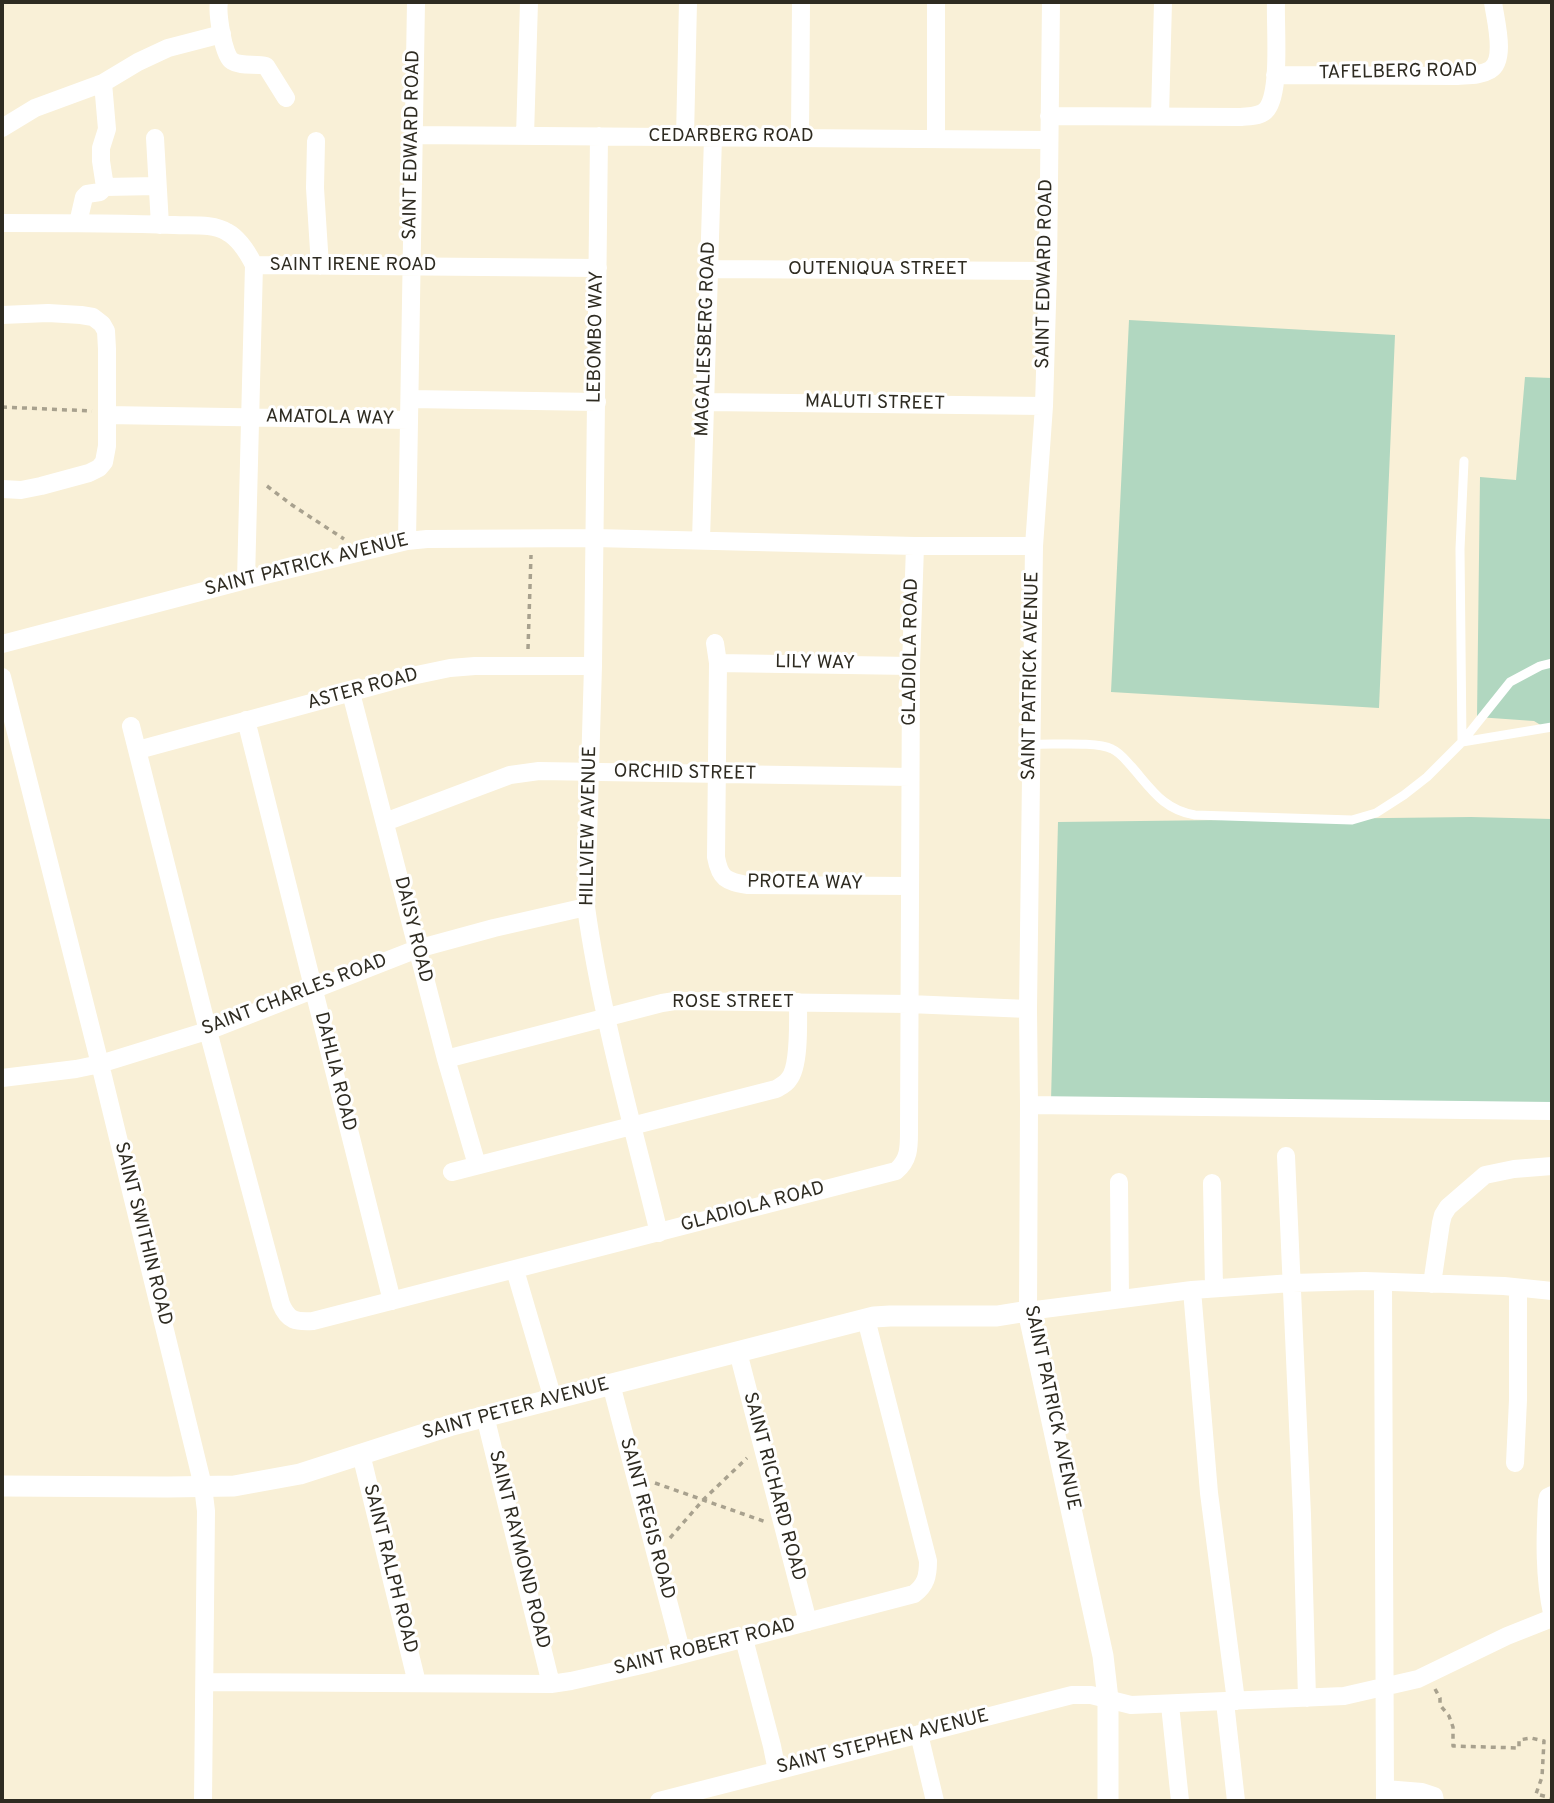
<!DOCTYPE html>
<style>
body{margin:0}
#map{position:relative;width:1554px;height:1803px;overflow:hidden;background:#f9f0d7;font-family:Overpass,sans-serif}
canvas{display:block}
.frame{position:absolute;inset:0;border:4px solid #2e2b21;pointer-events:none}
</style>
<div id="map">
<canvas width="1554" height="1803"></canvas>
<div class="frame"></div>
</div>
<script>
const g = document.querySelector('canvas').getContext('2d');
g.lineJoin = 'round';
function fillPath(path, color) {
  g.fillStyle = color;
  g.fill(path, 'evenodd');
}
function stroke(path, color, width, dash) {
  g.strokeStyle = color;
  g.lineWidth = width;
  g.lineCap = dash ? 'butt' : 'round';
  g.setLineDash(dash || []);
  g.stroke(path);
}
function drawText(font, color, halo, rows, align = 'center') {
  g.font = font + ' Overpass,sans-serif';
  g.lineWidth = 6;
  g.setLineDash([]);
  g.textBaseline = 'middle';
  g.strokeStyle = halo;
  g.fillStyle = color;
  for (const [text, x, y, turn = 0] of rows) {
    g.save();
    g.translate(x, y);
    g.rotate((+turn || 0) * Math.PI / 180);
    g.textAlign = isNaN(turn) ? turn : align;
    if (halo) g.strokeText(text, 0, 0);
    g.fillText(text, 0, 0);
    g.restore();
  }
}
const green = new Path2D(`
 M1129 320 1395 335 1379 708 1111 692Z
 M1525 377 1552 378V732L1534 721 1477 717 1480 477 1516 480Z
 M1471 817 1552 819V1106L1051 1101 1058 822Z`);
const path = new Path2D(`
 M2 407 92 411
 M267 486 292 505 344 539
 M528 649 531 555
 M655 1483 766 1522
 M670 1538 703 1500 747 1458
 M1435 1689 1440 1698V1705L1449 1716 1453 1727V1746L1519 1748V1740L1531 1738 1544 1741 1542 1777 1536 1794 1552 1798`);
const service = new Path2D(`
 M1462 742 1460 549 1464 461
 M1462 742 1510 682 1540 666 1552 663
 M1031 744C1051 745 1096 741 1112 749 1121 753 1126 761 1132 767 1152 790 1164 810 1195 815L1352 820 1376 813 1404 795 1427 777 1462 742 1552 727`);
const minor = new Path2D(`
 M219 2C217 12 223 56 232 61 241 67 256 63 266 66L286 98
 M1051 2 1048 271 1044 406 1034 546 1028 1009 1029 1105 1028 1311 1192 1290 1292 1283 1365 1281 1504 1286 1552 1291
 M1275 75 1457 76C1467 75 1480 76 1490 70 1507 60 1495 19 1493 2
 M103 83 107 129 101 148V161L105 187
 M1049 116 1241 117C1250 116 1261 117 1267 109 1281 91 1275 26 1276 2
 M1160 116 1163 2
 M2 128 35 108 103 83 138 62 168 48 222 34
 M413 135 1048 140
 M525 136 529 2
 M599 136 593 666 586 907C601 1015 633 1126 659 1233
 M685 137 688 2
 M800 137 801 2
 M155 138 160 225
 M936 139V2
 M316 141 315 188 320 266
 M2 223C59 223 117 223 174 225 191 226 213 223 227 232 240 239 248 253 254 265L246 580
 M78 223 84 197 87 194 100 192 105 187 157 186
 M254 265 598 268
 M709 269 1048 271
 M2 315 48 313 81 315 93 317 102 324 106 331 107 349V446L104 462 99 468 89 473 41 486 21 490 2 489
 M410 399 597 402
 M706 402 1044 406
 M107 415 409 420
 M701 540 713 137
 M407 541 416 2
 M715 643 718 663 716 857C720 879 726 881 747 885L909 886
 M2 644 261 576 407 541 427 539 595 538 915 546H1034
 M718 663 911 666
 M2 677 100 1064 203 1486 206 1511 203 1801
 M351 693 446 1059 477 1165
 M246 720 392 1301
 M131 726 208 1031 281 1304C288 1321 296 1322 313 1321L896 1171C909 1160 909 1148 909 1132L911 666 915 546
 M138 750 407 677 450 668 475 666H593
 M385 822 510 775 539 771 910 777
 M446 1059 662 1003 675 1001 909 1004 1028 1009
 M2 1078 76 1069 100 1064 210 1030 417 949 494 928 586 907
 M1029 1105 1552 1111
 M1286 1156 1302 1515 1307 1698
 M452 1172 776 1089C781 1086 786 1084 789 1079 800 1066 798 1020 798 1002
 M1119 1182 1120 1299
 M1212 1183 1214 1288
 M515 1270 553 1399
 M1383 1282 1385 1801
 M1432 1284 1441 1223 1443 1215 1448 1207 1485 1175 1514 1169 1552 1166
 M1192 1290 1209 1493 1236 1701
 M738 1352 808 1622
 M611 1384 682 1654
 M485 1416 551 1684
 M361 1454 417 1683
 M1515 1463 1518 1400V1289
 M1552 1495 1548 1497 1547 1501C1545 1538 1544 1576 1552 1613
 M744 1639 772 1746 777 1771
 M205 1682 551 1684 571 1681 646 1664 914 1594C926 1585 928 1576 928 1561L866 1319
 M1225 1702 1236 1801
 M1170 1705 1180 1801
 M919 1734 935 1801
 M1385 1789 1422 1792 1434 1796 1435 1801
 M659 1801 1072 1695H1091L1131 1705 1344 1696 1418 1679 1507 1636 1552 1618`);
const tertiary = new Path2D(`
 M2 1486 168 1487 234 1486 300 1474 452 1425 874 1317 890 1316H997L1028 1311 1103 1656 1108 1699V1801`);
const streetNames = [
 ["TAFELBERG ROAD",1398,73,-1],
 ["CEDARBERG ROAD",731,137],
 ["SAINT EDWARD ROAD",413,145,-89],
 ["SAINT IRENE ROAD",353,266],
 ["OUTENIQUA STREET",878,270],
 ["SAINT EDWARD ROAD",1046,274,-89],
 ["LEBOMBO WAY",597,337,-89],
 ["MAGALIESBERG ROAD",707,339,-88],
 ["MALUTI STREET",875,404,1],
 ["AMATOLA WAY",330,419,1],
 ["SAINT PATRICK AVENUE",307,566,-14],
 ["GLADIOLA ROAD",912,652,-89],
 ["LILY WAY",815,664,1],
 ["SAINT PATRICK AVENUE",1032,676,-89],
 ["ASTER ROAD",363,690,-15],
 ["ORCHID STREET",685,774,1],
 ["HILLVIEW AVENUE",590,826,-89],
 ["PROTEA WAY",805,884,1],
 ["DAISY ROAD",412,930,76],
 ["SAINT CHARLES ROAD",295,996,-21],
 ["ROSE STREET",733,1003],
 ["DAHLIA ROAD",334,1072,76],
 ["GLADIOLA ROAD",753,1208,-15],
 ["SAINT SWITHIN ROAD",142,1234,76],
 ["SAINT PATRICK AVENUE",1051,1408,78],
 ["SAINT PETER AVENUE",516,1410,-15],
 ["SAINT RICHARD ROAD",773,1487,75],
 ["SAINT REGIS ROAD",646,1519,75],
 ["SAINT RAYMOND ROAD",518,1550,76],
 ["SAINT RALPH ROAD",389,1569,76],
 ["SAINT ROBERT ROAD",705,1648,-14],
 ["SAINT STEPHEN AVENUE",883,1743,-14]
];
fillPath(green, '#b1d7c0');
stroke(path, '#a8a18e', 3.5, [5, 5]);
stroke(service, '#fff', 9);
stroke(minor, '#fff', 18);
stroke(tertiary, '#fff', 21);
drawText('19px', '#2e2b21', '#fff', streetNames);
</script>
